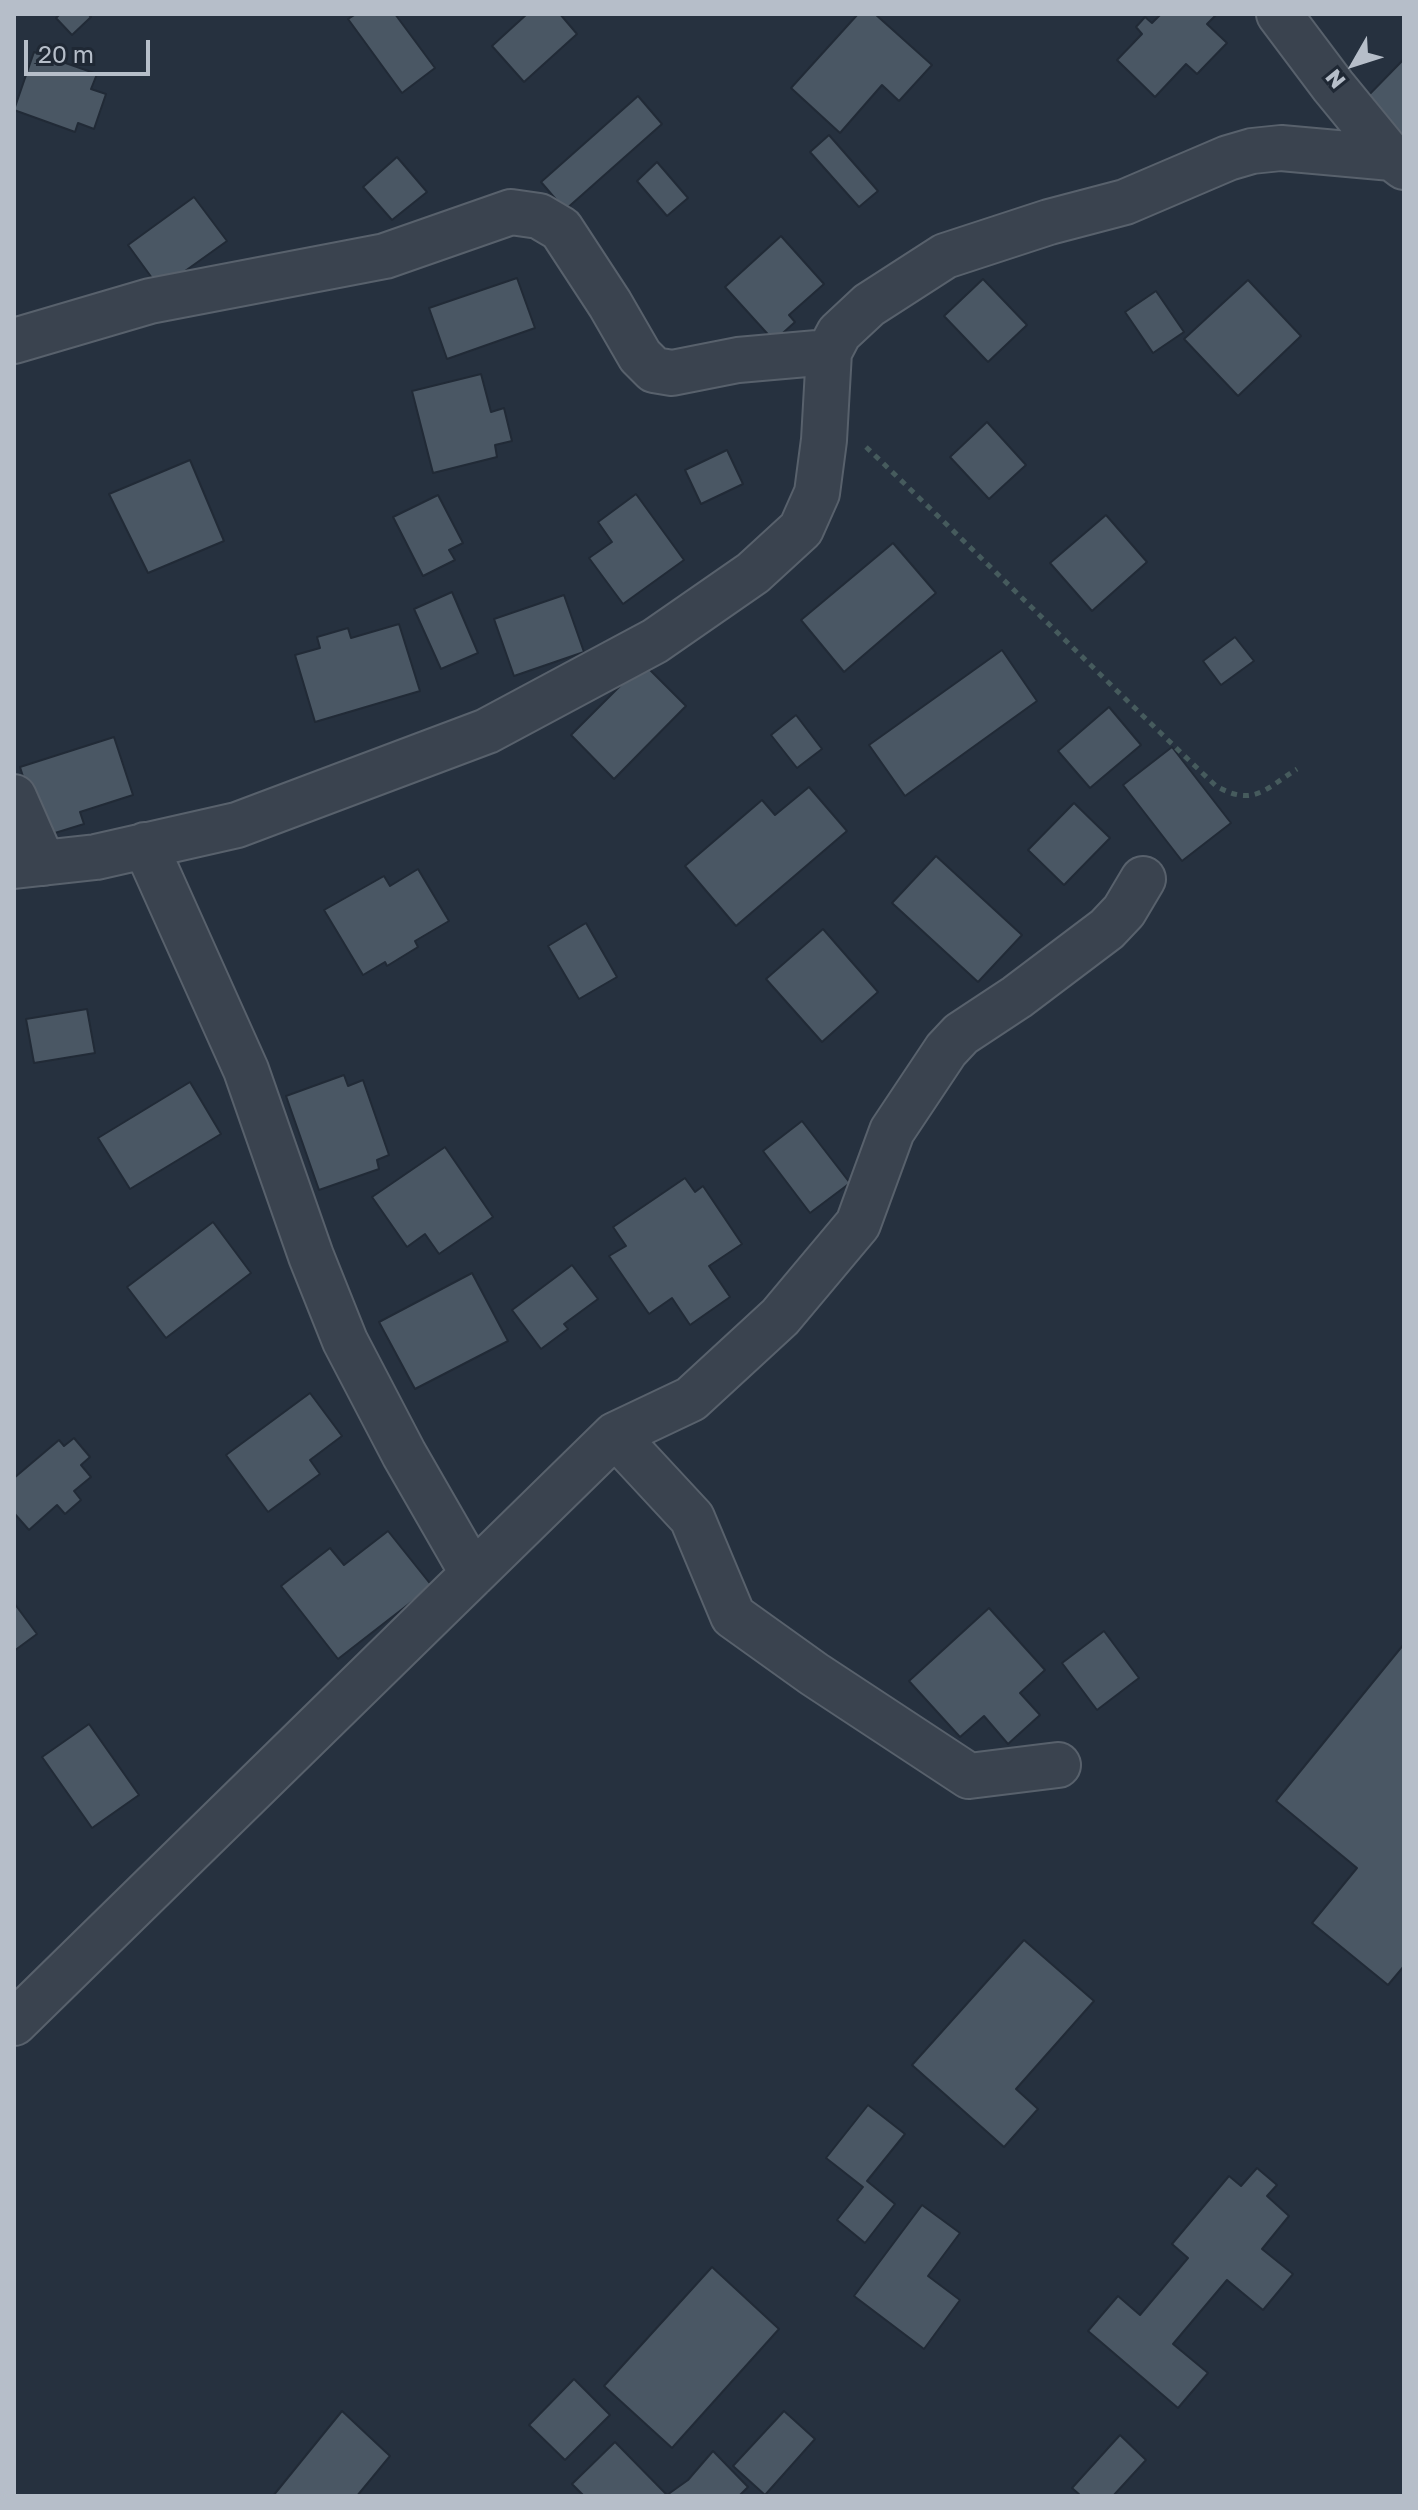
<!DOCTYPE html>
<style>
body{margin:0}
#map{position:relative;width:1418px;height:2510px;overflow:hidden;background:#26313f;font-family:"Golos Text",sans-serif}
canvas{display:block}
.frame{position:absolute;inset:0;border:16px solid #b6bec9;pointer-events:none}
.north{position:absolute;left:1314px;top:24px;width:80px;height:80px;-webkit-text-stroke:6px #1f2834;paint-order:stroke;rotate:231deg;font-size:22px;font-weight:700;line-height:32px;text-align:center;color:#b6bec9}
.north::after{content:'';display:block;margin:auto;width:28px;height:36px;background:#b6bec9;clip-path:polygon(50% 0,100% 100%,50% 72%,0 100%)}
.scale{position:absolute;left:24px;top:40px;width:126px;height:36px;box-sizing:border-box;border:4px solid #b6bec9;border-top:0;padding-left:10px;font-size:24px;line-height:28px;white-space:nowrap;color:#b6bec9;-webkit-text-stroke:6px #1f2834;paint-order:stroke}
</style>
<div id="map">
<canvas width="1418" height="2510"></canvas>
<div class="frame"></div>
<div class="north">N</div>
<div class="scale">20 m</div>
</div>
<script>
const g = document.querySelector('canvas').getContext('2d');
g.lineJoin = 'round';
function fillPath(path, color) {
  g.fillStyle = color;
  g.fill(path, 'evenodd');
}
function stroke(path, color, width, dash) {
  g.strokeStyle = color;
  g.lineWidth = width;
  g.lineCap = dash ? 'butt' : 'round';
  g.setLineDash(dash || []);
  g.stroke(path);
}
const building = new Path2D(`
 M60 14H88L91 17 72 35 56 18Z
 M356 14H395L435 68 402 93 348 19Z
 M527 14H560L577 34 524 82 492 46Z
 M858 14H875L932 65 899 101 882 85 840 133 791 88Z
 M1161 14H1217L1207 24 1227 43 1197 74 1186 64 1155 97 1117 60 1142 34 1136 27 1145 17 1152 23Z
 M34 52 97 74 91 89 106 94 94 129 78 123 75 132 14 110Z
 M1404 59V133L1398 139 1361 103Z
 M638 96 662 124 565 210 541 182Z
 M829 135 878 191 859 207 810 152Z
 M397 157 427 192 392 220 363 187Z
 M657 162 688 198 667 216 637 181Z
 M194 197 227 241 160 289 128 245Z
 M781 236 824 284 789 315 795 322 774 341 725 287Z
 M517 278 535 328 447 359 429 308Z
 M983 279 1027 325 988 362 944 316Z
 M1248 280 1301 336 1238 396 1184 339Z
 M1156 291 1184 332 1153 353 1125 312Z
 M481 374 491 412 504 408 512 441 495 445 497 457 433 473 412 391Z
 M987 422 1026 465 989 499 950 457Z
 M727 450 743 484 701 504 685 470Z
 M190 460 224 541 148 573 109 494Z
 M636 494 684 560 623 604 589 558 612 542 598 522Z
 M438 495 463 543 449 550 455 560 423 576 393 517Z
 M1106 515 1147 562 1092 611 1050 563Z
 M893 543 936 593 844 672 801 620Z
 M452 592 478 653 441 669 414 609Z
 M564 595 584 652 514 676 494 619Z
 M399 624 420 691 315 722 295 655 320 648 317 637 348 628 351 638Z
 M1235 637 1254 661 1221 685 1203 661Z
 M1002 650 1037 701 905 796 869 745Z
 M643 663 686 706 614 779 571 735Z
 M1109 707 1141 745 1090 788 1058 751Z
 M796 715 822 749 797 768 771 735Z
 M114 737 133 795 80 812 84 824 42 837 20 767Z
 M1172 747 1231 823 1182 861 1123 785Z
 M809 787 847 831 736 926 685 866 762 800 775 815Z
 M1074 803 1110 838 1064 885 1028 850Z
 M936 856 1022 935 978 982 892 903Z
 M418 869 449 921 415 941 418 947 387 966 385 962 363 975 324 910 384 876 390 886Z
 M586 923 617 977 579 999 548 946Z
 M823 929 878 992 822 1042 766 979Z
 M87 1009 95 1053 34 1063 26 1019Z
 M344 1075 348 1086 363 1080 389 1155 377 1160 379 1169 319 1190 286 1096Z
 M190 1082 221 1134 130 1189 98 1138Z
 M802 1121 850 1183 810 1213 763 1151Z
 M445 1147 493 1217 439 1254 425 1234 407 1247 372 1197Z
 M685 1178 695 1192 703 1186 742 1244 709 1266 730 1297 690 1325 672 1298 649 1314 609 1256 626 1246 613 1227Z
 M213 1222 251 1273 166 1338 127 1287Z
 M572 1265 598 1299 564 1324 568 1329 541 1349 512 1310Z
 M472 1273 508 1341 415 1389 379 1322Z
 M310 1393 342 1436 310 1460 320 1474 268 1512 226 1455Z
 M74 1438 90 1457 81 1465 91 1477 74 1491 81 1500 65 1514 57 1505 29 1530 14 1513V1478L59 1440 64 1446Z
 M388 1531 432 1586 338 1659 281 1586 330 1548 344 1565Z
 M14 1603 37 1634 14 1651Z
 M989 1608 1045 1670 1020 1693 1040 1715 1008 1744 984 1716 960 1737 909 1681Z
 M1104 1631 1139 1678 1097 1710 1062 1663Z
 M1404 1644V1966L1388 1985 1312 1923 1357 1868 1276 1801Z
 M89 1724 139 1795 92 1828 42 1757Z
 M1024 1940 1094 2001 1016 2089 1038 2109 1004 2147 912 2065Z
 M868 2105 905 2134 867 2181 895 2204 865 2243 837 2220 863 2187 826 2158Z
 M1257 2168 1277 2185 1267 2196 1289 2216 1262 2249 1293 2274 1263 2310 1227 2280 1173 2344 1208 2373 1178 2408 1088 2331 1118 2296 1140 2315 1188 2258 1172 2244 1229 2176 1241 2186Z
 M922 2205 960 2233 928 2276 960 2300 924 2349 854 2296Z
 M712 2267 779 2329 672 2448 604 2386Z
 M574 2379 610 2415 565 2460 529 2425Z
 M342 2411 390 2456 357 2496H273Z
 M784 2411 815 2439 765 2495 733 2466Z
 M1120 2435 1146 2460 1113 2496H1081L1072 2488Z
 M615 2442 667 2495 688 2480 713 2451 748 2487 739 2496H584L572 2484Z`);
const path = new Path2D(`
 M866 447C984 559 1098 674 1216 786 1253 807 1264 790 1297 769`);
const street = new Path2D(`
 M1279 14 1333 86 1392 158 1404 167
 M14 341 150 301 385 256 511 212 539 216 561 229 610 304 640 356 654 370 672 373 738 360 829 352
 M14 797 43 863
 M145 845 246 1070 311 1256 345 1341 404 1454 473 1574
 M14 866 96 857 237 825 487 731 655 641 753 573 801 529 817 493 824 440 829 352 839 333 869 305 945 256 1049 222 1125 202 1228 158 1252 151 1281 148 1392 158
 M615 1435 692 1518 733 1616 814 1674 969 1776 1058 1765
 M14 2023 615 1435 691 1399 780 1317 858 1224 892 1131 946 1050 961 1034 1017 997 1107 929 1124 911 1143 879`);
fillPath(building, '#4a5764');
stroke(building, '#212a36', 2);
stroke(street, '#58616c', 48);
stroke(path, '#465b5d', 5, [6, 6]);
stroke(street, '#3a434f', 44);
</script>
